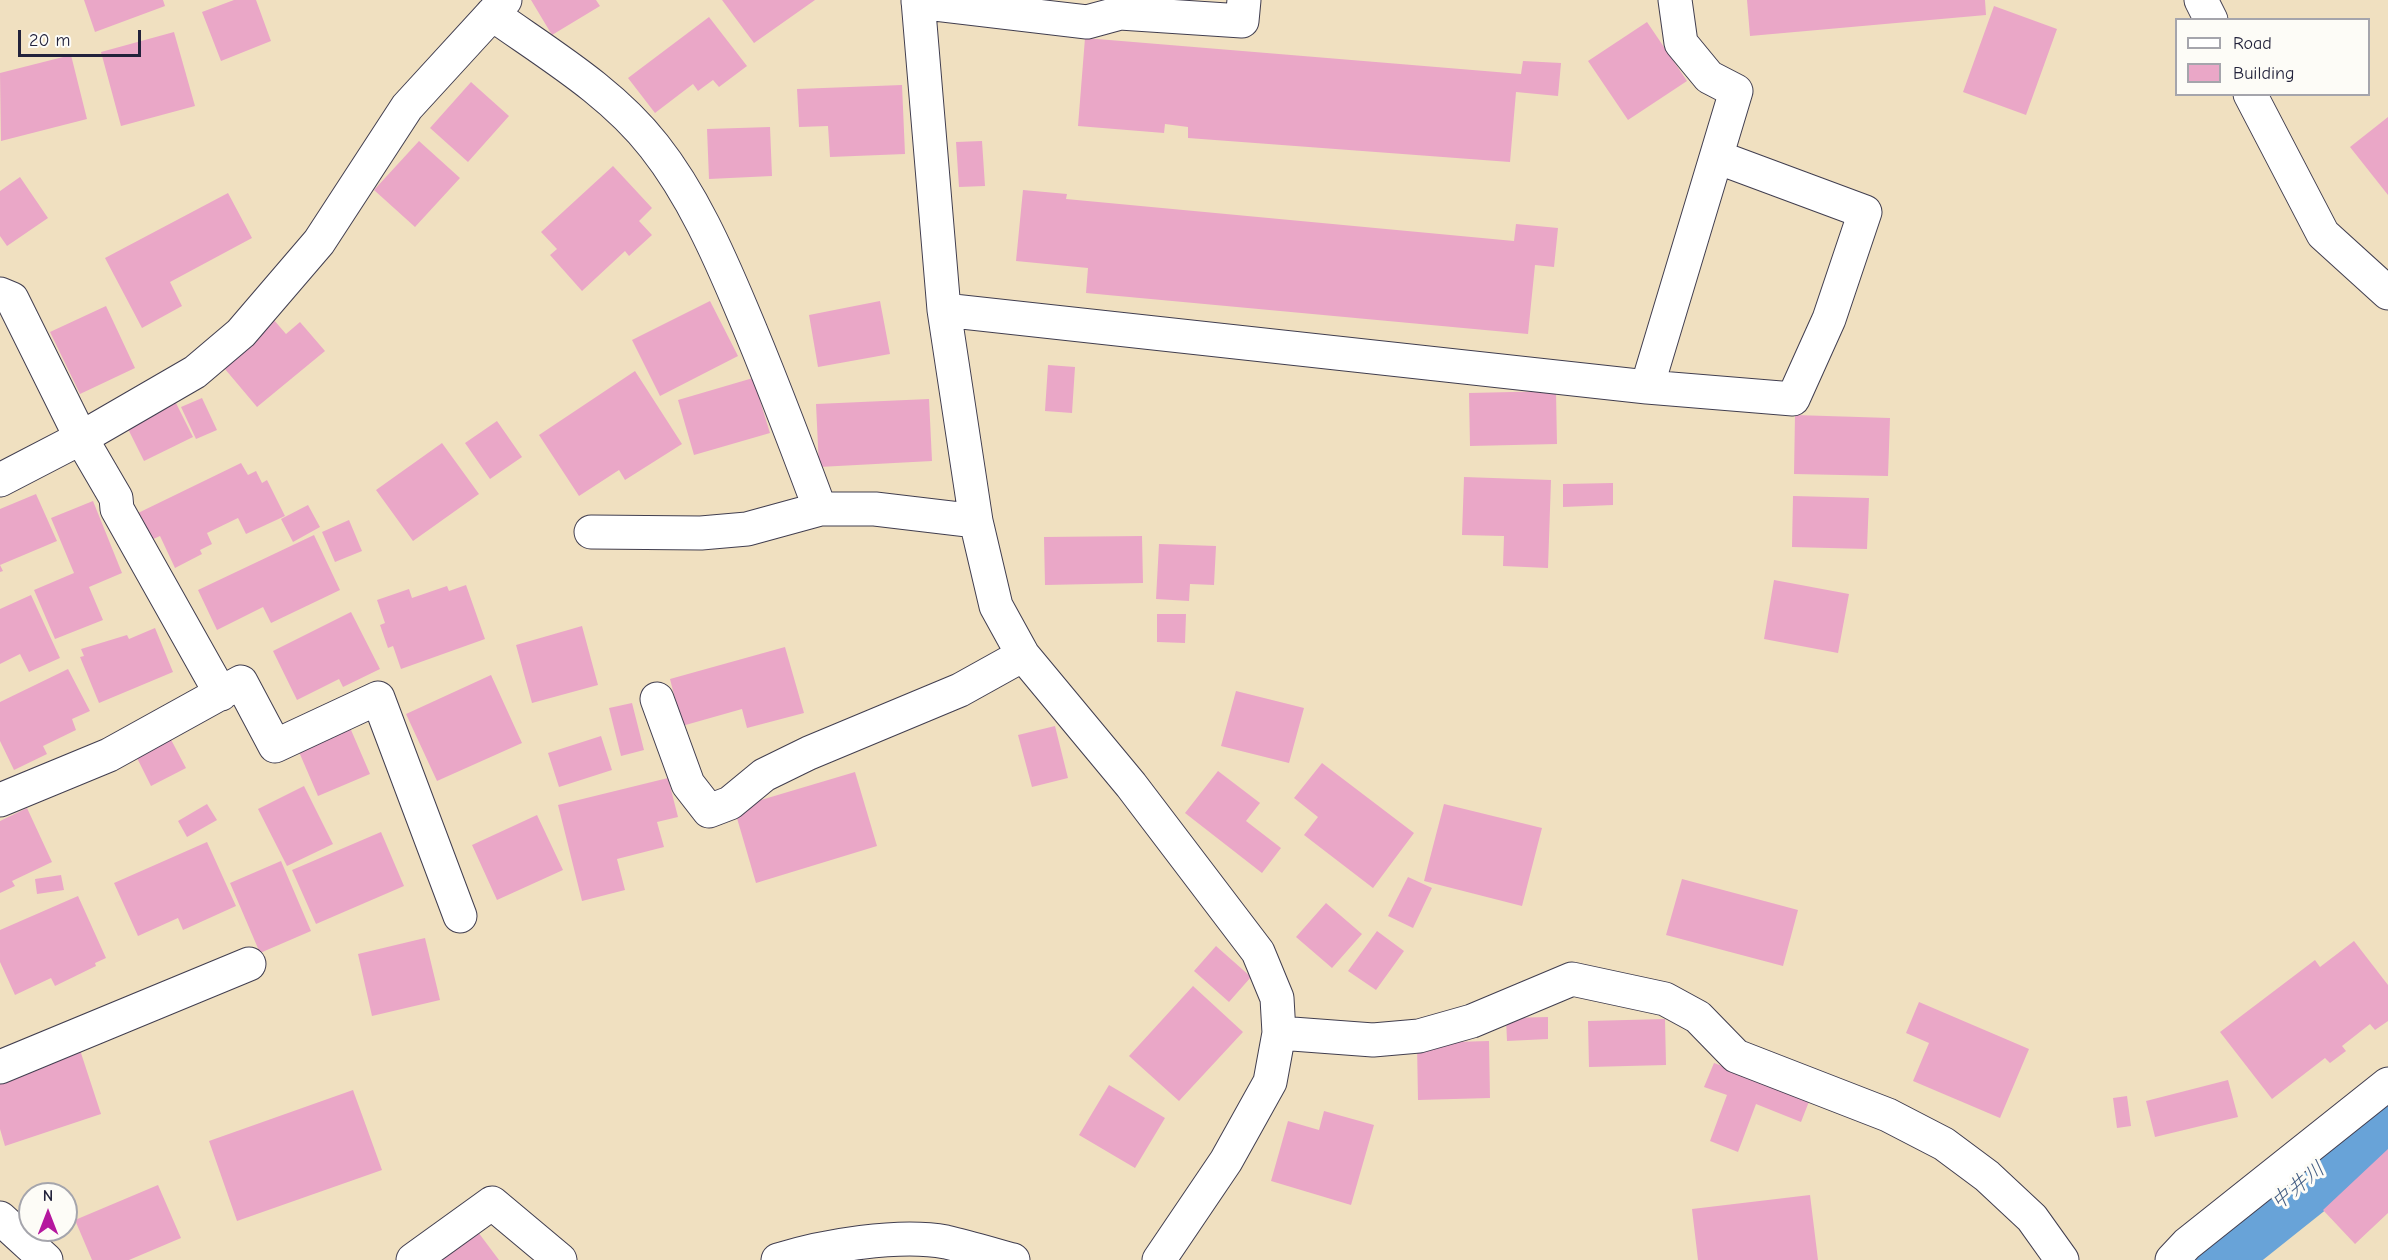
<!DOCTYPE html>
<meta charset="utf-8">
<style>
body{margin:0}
#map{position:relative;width:2388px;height:1260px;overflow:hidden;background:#f0e0c0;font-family:"Comic Neue",sans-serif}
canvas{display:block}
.legend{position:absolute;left:2175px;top:18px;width:195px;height:78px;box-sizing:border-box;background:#fdfcf7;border:2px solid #a5a5ac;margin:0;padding:8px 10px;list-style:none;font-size:18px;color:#22223b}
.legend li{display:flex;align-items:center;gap:12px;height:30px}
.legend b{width:30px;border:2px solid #a5a5ac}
.north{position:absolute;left:18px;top:1182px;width:60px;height:60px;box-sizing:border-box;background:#fdfcf7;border:2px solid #a5a5ac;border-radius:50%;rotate:0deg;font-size:16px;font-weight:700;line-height:24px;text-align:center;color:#22223b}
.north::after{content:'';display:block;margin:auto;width:21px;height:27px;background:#b5179e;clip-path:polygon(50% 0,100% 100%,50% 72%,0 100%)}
.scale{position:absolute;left:18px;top:30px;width:123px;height:27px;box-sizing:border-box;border:3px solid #22223b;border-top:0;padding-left:8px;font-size:18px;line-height:21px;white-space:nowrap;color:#22223b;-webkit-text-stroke:4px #fdfcf7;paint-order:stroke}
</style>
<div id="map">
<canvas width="2388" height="1260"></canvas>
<ul class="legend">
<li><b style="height:8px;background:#fff"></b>Road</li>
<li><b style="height:16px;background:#eaa7c7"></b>Building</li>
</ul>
<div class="north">N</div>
<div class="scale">20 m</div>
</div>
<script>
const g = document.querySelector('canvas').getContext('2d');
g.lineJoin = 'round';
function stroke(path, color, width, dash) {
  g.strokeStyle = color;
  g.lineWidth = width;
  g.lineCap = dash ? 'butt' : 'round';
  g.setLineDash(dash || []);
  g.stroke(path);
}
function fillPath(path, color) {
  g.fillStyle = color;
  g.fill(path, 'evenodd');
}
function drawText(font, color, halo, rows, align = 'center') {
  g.font = font + ' "Comic Neue","Klee One",sans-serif';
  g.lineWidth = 6;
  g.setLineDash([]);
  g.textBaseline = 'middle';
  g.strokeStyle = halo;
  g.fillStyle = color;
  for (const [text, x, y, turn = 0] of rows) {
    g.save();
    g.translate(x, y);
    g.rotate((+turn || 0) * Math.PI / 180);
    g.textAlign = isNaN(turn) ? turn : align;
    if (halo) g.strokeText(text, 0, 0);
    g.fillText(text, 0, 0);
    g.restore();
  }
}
const river = new Path2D(`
 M2208 1260 2216 1250 2388 1113`);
const building = new Path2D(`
 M84 0H163L165 6 95 32Z
 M234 0H256L271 41 221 61 202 12Z
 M531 0H596L600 6 552 35Z
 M722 0H815L754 43Z
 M1747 0H1985L1986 15 1750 36Z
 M1994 6 2057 29 2026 115 1963 92Z
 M709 17 747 66 719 87 713 80 698 91 693 84 655 113 628 78Z
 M1647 22 1687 81 1628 120 1588 61Z
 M174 32 195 106 121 126 101 52Z
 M1085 38 1521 74 1523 61 1561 63 1558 96 1516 92 1510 162 1188 138V127L1165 124 1164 133 1078 126Z
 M71 55 87 119 1 141 0 73Z
 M471 82 509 116 468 162 430 128Z
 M902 85 905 154 830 157 828 126 799 127 797 89Z
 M2388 117V195L2350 147Z
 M770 127 772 176 709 179 707 129Z
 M419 141 460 178 415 227 374 190Z
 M982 141 985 186 959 187 956 142Z
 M613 166 652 208 639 221 652 235 629 256 625 251 582 291 550 255 557 249 541 232Z
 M20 177 48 218 7 246 0 236V191Z
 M1023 190 1067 194 1066 199 1514 241 1516 224 1558 228 1554 267 1535 265 1528 334 1086 293 1088 268 1016 261Z
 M228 193 252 238 170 282 182 306 142 328 105 258Z
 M710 301 738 356 660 396 632 340Z
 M880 301 890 354 818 367 809 315Z
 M106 306 135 368 80 394 50 332Z
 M267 312 286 334 300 322 325 351 257 407 214 356Z
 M1048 365 1075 367 1072 413 1045 411Z
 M635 371 682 444 625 480 619 470 579 496 539 435Z
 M753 378 770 433 694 455 678 400Z
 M170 391 193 437 144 461 121 415Z
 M1556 391 1557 444 1470 446 1469 393Z
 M202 398 217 430 196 439 181 407Z
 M929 399 932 461 819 467 816 404Z
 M1795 415 1890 418 1888 476 1794 474Z
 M497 421 522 457 490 479 465 443Z
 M442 443 479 494 413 541 376 490Z
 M241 463 248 475 256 471 262 483 267 480 285 516 246 534 238 518 207 533 212 544 200 550 202 554 175 568 160 536 149 541 136 514Z
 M1464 477 1551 480 1548 568 1503 566 1504 536 1462 535Z
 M1613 483V505L1563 507V484Z
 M36 494 57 541 0 565 3 571 0 572V509Z
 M1793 496 1869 498 1867 549 1792 547Z
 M93 501 122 573 89 587 103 620 55 639 34 590 74 573 51 518Z
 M308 505 320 527 293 542 281 519Z
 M349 520 362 551 335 562 322 532Z
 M314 535 340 590 271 623 263 607 217 630 198 590Z
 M1142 536 1143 583 1045 585 1044 537Z
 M1159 544 1216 546 1214 585 1190 584 1189 601 1156 599Z
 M1774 580 1849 594 1838 653 1764 639Z
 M466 585 485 639 401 669 393 646 388 648 380 625 385 623 377 600 409 589 412 598 447 586 449 591Z
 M31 595 60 658 29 672 20 654 0 664V609Z
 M351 612 380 669 343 687 339 679 297 700 273 651Z
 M1157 614H1186L1185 643 1157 642Z
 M582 626 598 685 532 703 516 645Z
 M155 628 173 672 99 703 80 657 84 656 81 649 127 635 129 639Z
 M785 647 804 713 747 728 742 709 682 726 670 679Z
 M68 669 90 711 72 719 76 730 43 746 47 754 14 770 0 741V702Z
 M491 675 522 743 437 781 406 714Z
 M1236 691 1304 708 1289 763 1221 746Z
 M632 703 644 750 621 756 609 708Z
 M348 723 370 774 318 796 296 745Z
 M1055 726 1068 778 1032 787 1018 735Z
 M168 734 186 768 151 786 134 752Z
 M601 736 612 770 559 787 548 753Z
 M1322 763 1414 833 1373 888 1304 835 1318 817 1294 798Z
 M1218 771 1260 803 1246 821 1281 848 1262 873 1185 813Z
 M855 772 877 846 756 883 734 808Z
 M668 778 678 817 657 822 664 847 617 859 625 890 582 901 558 805Z
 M304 786 333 844 287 866 258 809Z
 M207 804 217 820 187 837 178 821Z
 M1444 804 1542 828 1522 906 1424 881Z
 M27 808 52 862 12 881 15 886 0 893V821Z
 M537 815 563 870 497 900 472 845Z
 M381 832 404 886 316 924 292 870Z
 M207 842 236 906 183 930 178 918 138 936 114 883Z
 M281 861 311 931 260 953 230 883Z
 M61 875 64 890 37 894 35 879Z
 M1408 877 1432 888 1413 928 1388 916Z
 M1682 879 1798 910 1783 966 1666 935Z
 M78 896 106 958 95 963 96 966 55 986 51 978 15 995 0 962V930Z
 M1326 903 1362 934 1332 968 1296 937Z
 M1377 931 1404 951 1376 990 1348 971Z
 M425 938 440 1000 372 1016 358 954Z
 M2354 941 2388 985V1021L2375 1030 2370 1024 2342 1046 2346 1051 2330 1063 2325 1058 2272 1099 2220 1032 2315 960 2320 967Z
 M1216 946 1251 977 1229 1002 1194 971Z
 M1193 986 1243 1032 1179 1101 1129 1056Z
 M1919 1002 2029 1049 2000 1118 1913 1081 1929 1043 1906 1033Z
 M1548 1017V1039L1507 1041 1506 1018Z
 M1665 1019 1666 1065 1589 1067 1588 1021Z
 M1489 1041 1490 1098 1418 1100 1417 1043Z
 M80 1050 101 1114 5 1146 0 1129V1076Z
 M1714 1063 1810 1099 1801 1122 1756 1104 1738 1152 1710 1141 1727 1095 1704 1087Z
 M2228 1080 2238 1117 2155 1137 2146 1101Z
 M1109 1085 1165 1118 1135 1168 1079 1135Z
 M353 1090 382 1170 237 1221 209 1141Z
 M2127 1096 2131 1126 2117 1128 2113 1098Z
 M1324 1111 1374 1125 1351 1205 1271 1181 1288 1121 1319 1130Z
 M2388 1149V1213L2355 1244 2323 1210Z
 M158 1185 181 1238 129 1260H92L75 1220Z
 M1810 1195 1818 1260H1698L1692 1209Z
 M478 1232 499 1260H441Z`);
const minor = new Path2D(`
 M918 0 944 310 976 521 996 606 1023 655 1131 785 1258 952 1277 998 1279 1033 1270 1082 1226 1161 1159 1260
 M2201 0 2211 20
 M918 2 1087 22 1120 13 1242 21 1244 0
 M492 14C548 54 611 91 654 146 692 194 718 253 742 310 770 376 795 442 820 509H875L976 521
 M2250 94 2323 234 2388 293
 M0 294 12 299 81 438 116 498 117 509 221 694
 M944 310 1647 387 1736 91 1709 77 1681 43 1675 0
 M1647 387 1793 399 1829 319 1865 212 1717 157
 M0 480 81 438 195 372 241 333 319 242 407 107 505 0
 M591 532 701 533 747 529 820 509
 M657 699 688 784 709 811 730 803 764 775 809 753 960 690 1023 655
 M0 800 109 755 241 682 275 746 378 698 460 916
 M1279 1033 1373 1040 1419 1036 1472 1021 1572 979 1665 999 1698 1017 1736 1056 1888 1115 1944 1144 1987 1176 2032 1218 2062 1260
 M0 1067 249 964
 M0 1218 46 1260
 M413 1260 492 1203 560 1260
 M778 1260C823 1246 899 1233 946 1242 968 1247 991 1254 1013 1260
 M2172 1260 2187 1244 2388 1084`);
const waterNames = [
 ["中井川",2298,1186,-39]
];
stroke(river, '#68a3d8', 74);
fillPath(building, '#eaa7c7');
stroke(minor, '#413e4f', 35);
stroke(minor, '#fff', 33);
drawText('italic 21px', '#425c82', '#fdfcf7', waterNames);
</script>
